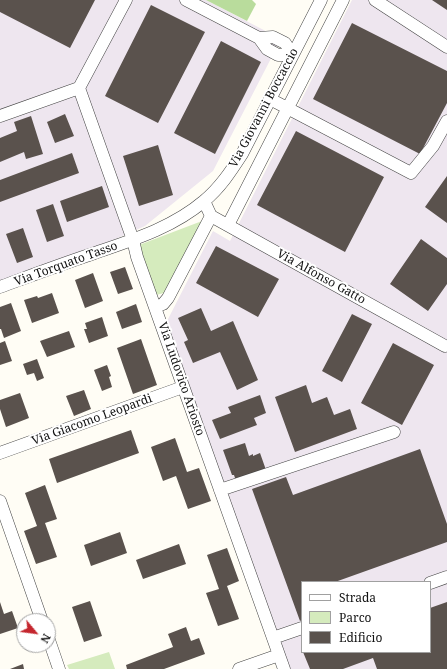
<!DOCTYPE html>
<style>
body{margin:0}
#map{position:relative;width:447px;height:669px;overflow:hidden;background:#fffdf5;font-family:"Noto Serif",serif}
canvas{display:block}
.legend{position:absolute;left:301px;top:581px;width:130px;height:72px;box-sizing:border-box;background:#fff;border:1px solid #a0a0a0;margin:0;padding:5px 7px;list-style:none;font-size:12px;color:#111}
.legend li{display:flex;align-items:center;gap:8px;height:20px}
.legend b{width:20px;border:1px solid #a0a0a0}
.north{position:absolute;left:16px;top:613px;width:40px;height:40px;box-sizing:border-box;background:#fff;border:1px solid #a0a0a0;border-radius:50%;rotate:119deg;font-size:11px;font-weight:700;line-height:16px;text-align:center;color:#111}
.north::after{content:'';display:block;margin:auto;width:14px;height:18px;background:#c4262e;clip-path:polygon(50% 0,100% 100%,50% 72%,0 100%)}
</style>
<div id="map">
<canvas width="447" height="669"></canvas>
<ul class="legend">
<li><b style="height:5px;background:#fff"></b>Strada</li>
<li><b style="height:11px;background:#d5ebbd"></b>Parco</li>
<li><b style="height:11px;background:#5a524d"></b>Edificio</li>
</ul>
<div class="north">N</div>
</div>
<script>
const g = document.querySelector('canvas').getContext('2d');
g.lineJoin = 'round';
function fillPath(path, color) {
  g.fillStyle = color;
  g.fill(path, 'evenodd');
}
function stroke(path, color, width, dash) {
  g.strokeStyle = color;
  g.lineWidth = width;
  g.lineCap = dash ? 'butt' : 'round';
  g.setLineDash(dash || []);
  g.stroke(path);
}
function drawText(font, color, halo, rows, align = 'center') {
  g.font = font + ' "Noto Serif",serif';
  g.lineWidth = 4;
  g.setLineDash([]);
  g.textBaseline = 'middle';
  g.strokeStyle = halo;
  g.fillStyle = color;
  for (const [text, x, y, turn = 0] of rows) {
    g.save();
    g.translate(x, y);
    g.rotate((+turn || 0) * Math.PI / 180);
    g.textAlign = isNaN(turn) ? turn : align;
    if (halo) g.strokeText(text, 0, 0);
    g.fillText(text, 0, 0);
    g.restore();
  }
}
const industrial = new Path2D(`
 M0 0H206L281 39 213 171 145 226 111 241 0 281Z
 M352 0H447V669H289L165 325 213 231 230 241ZM302 582H430V652H302Z`);
const green = new Path2D(`
 M202 221 164 293 156 295 139 245Z
 M109 652 115 669H69L67 665Z`);
const forest = new Path2D(`
 M206 0H252L256 4 247 21Z`);
const building = new Path2D(`
 M0 0H95L70 48 0 12Z
 M432 0H447V10Z
 M151 5 205 32 158 123 105 96Z
 M352 23 447 71V103L420 154 313 99Z
 M221 41 261 62 215 154 174 133Z
 M65 114 74 136 55 143 47 122Z
 M31 116 43 154 26 159 24 152 0 162V138L17 131 14 122Z
 M296 131 384 177 345 252 257 205Z
 M158 145 173 195 139 206 123 156Z
 M72 153 79 173 0 202V180Z
 M447 176V223L425 207Z
 M102 186 109 207 67 222 60 201Z
 M53 204 64 236 47 242 36 210Z
 M23 228 33 257 17 263 6 234Z
 M421 239 447 258V284L428 311 390 284Z
 M216 246 279 279 258 317 196 283Z
 M125 267 133 289 118 294 110 272Z
 M93 273 103 301 85 308 75 280Z
 M52 293 59 313 32 323 24 300 37 296 38 298Z
 M11 303 21 331 4 338 1 329H0V307Z
 M136 304 142 322 122 329 116 312Z
 M201 308 211 331 233 321 258 380 237 390 220 352 193 363 184 342 188 340 178 318Z
 M352 314 372 324 342 382 322 371Z
 M102 317 108 336 89 343 84 329H87L85 323Z
 M69 331 75 347 47 357 40 341Z
 M141 339 157 385 133 394 117 348Z
 M5 341 12 361 0 365V343Z
 M393 343 434 365 402 425 361 403Z
 M37 359 44 378 37 381 34 373 27 375 23 364Z
 M107 365 111 376 109 377 112 387 102 391 94 370Z
 M306 385 312 403 327 397 334 415 350 409 357 429 295 452 275 397Z
 M84 390 91 409 74 416 66 396Z
 M20 393 29 418 6 427 0 409V400Z
 M260 395 266 413 254 418 257 425 220 439 212 420 231 413 228 407Z
 M131 430 139 453 57 483 49 459Z
 M175 438 187 472 199 468 211 501 188 509 176 476 163 481 151 447Z
 M245 443 249 456 253 454V456L260 453 266 470 236 481 234 475H232L223 450Z
 M420 449 447 524V542L335 582H302V620L300 621 252 489 286 477 293 495Z
 M45 485 57 519 45 523 57 557 36 564 24 531 37 526 25 493Z
 M120 532 127 553 91 566 84 545Z
 M179 544 186 564 143 579 136 560Z
 M227 548 239 581 227 586 239 619 218 626 206 593 219 589 207 555Z
 M90 601 102 636 84 642 72 607Z
 M0 602 4 614 12 611 18 628 0 634Z
 M447 602V669H377L373 658 343 669H310L303 652H430V608Z
 M186 627 191 641 199 638 205 654 164 669H127L126 665 173 647 168 634Z
 M23 664 24 669H10Z`);
const minor = new Path2D(`
 M186 0 259 38 267 49 278 55H293L285 43 273 37 259 38
 M375 0 447 47
 M79 88 133 240 137 257 284 669
 M270 99 411 173 433 146 447 121
 M0 116 79 88 126 0
 M204 201 211 216 445 346
 M228 225 343 0
 M0 287C30 276 59 265 89 255 129 241 171 229 204 201 220 188 231 171 242 154L321 0
 M155 307 163 304 168 298 211 216
 M0 453 183 387
 M220 490 394 432
 M0 501 42 621
 M430 583 447 577
 M48 637 59 669
 M273 638 302 628
 M239 669 279 655`);
const streetNames = [
 ["Via Giovanni Boccaccio",264,108,-62],
 ["Via Torquato Tasso",66,264,-20],
 ["Via Alfonso Gatto",321,277,29],
 ["Via Ludovico Ariosto",181,379,71],
 ["Via Giacomo Leopardi",92,420,-20]
];
fillPath(industrial, '#eee6ef');
fillPath(green, '#d5ebbd');
fillPath(forest, '#b9dc9c');
fillPath(building, '#5a524d');
stroke(minor, '#444', 13);
stroke(minor, '#fff', 12);
drawText('12px', '#111', '#fff', streetNames);
</script>
